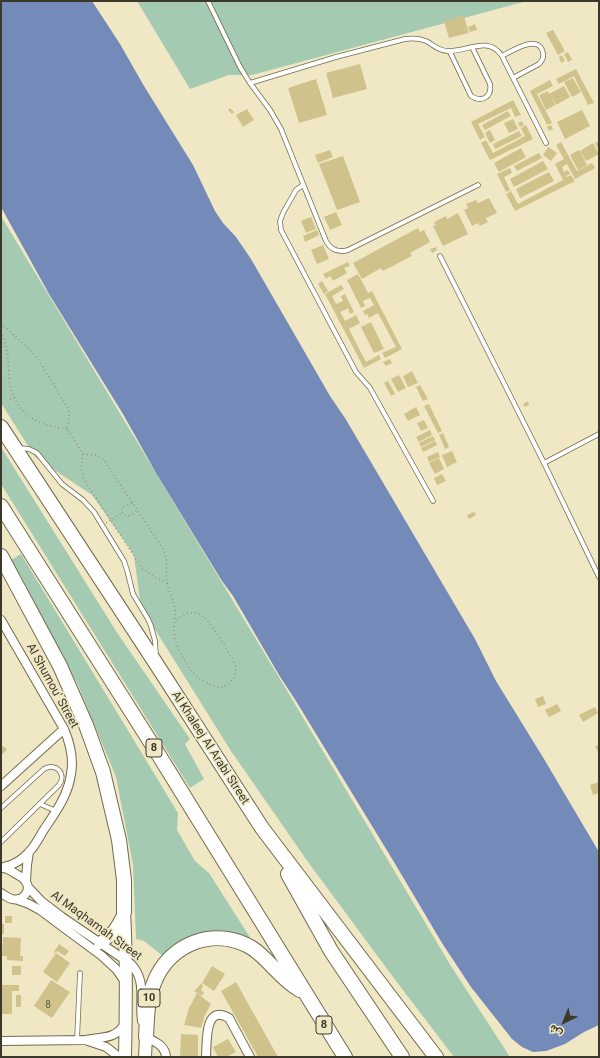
<!DOCTYPE html>
<meta charset="utf-8">
<style>
body{margin:0}
#map{position:relative;width:600px;height:1058px;overflow:hidden;background:#f0e8c5;font-family:Roboto,Vazirmatn,sans-serif}
canvas{display:block}
.frame{position:absolute;inset:0;border:2px solid #3c382a;pointer-events:none}
.north{position:absolute;left:544px;top:1002px;width:40px;height:40px;-webkit-text-stroke:3px #f0e8c5;paint-order:stroke;rotate:223deg;font-size:11px;font-weight:700;line-height:16px;text-align:center;color:#3c382a}
.north::after{content:'';display:block;margin:auto;width:14px;height:18px;background:#3c382a;clip-path:polygon(50% 0,100% 100%,50% 72%,0 100%)}
</style>
<div id="map">
<canvas width="600" height="1058"></canvas>
<div class="frame"></div>
<div class="north">ش</div>
</div>
<script>
const g = document.querySelector('canvas').getContext('2d');
g.lineJoin = 'round';
function fillPath(path, color) {
  g.fillStyle = color;
  g.fill(path, 'evenodd');
}
function stroke(path, color, width, dash) {
  g.strokeStyle = color;
  g.lineWidth = width;
  g.lineCap = dash ? 'butt' : 'round';
  g.setLineDash(dash || []);
  g.stroke(path);
}
function drawText(font, color, halo, rows, align = 'center') {
  g.font = font + ' Roboto,sans-serif';
  g.lineWidth = 3.5;
  g.setLineDash([]);
  g.textBaseline = 'middle';
  g.strokeStyle = halo;
  g.fillStyle = color;
  for (const [text, x, y, turn = 0] of rows) {
    g.save();
    g.translate(x, y);
    g.rotate((+turn || 0) * Math.PI / 180);
    g.textAlign = isNaN(turn) ? turn : align;
    if (halo) g.strokeText(text, 0, 0);
    g.fillText(text, 0, 0);
    g.restore();
  }
}
const green = new Path2D(`
 M137 1H527L252 75H229L190 89Z
 M1 216 286 689 451 966 510 1057H454L396 981 308 862 231 751 141 607 134 556 128 546 92 495 35 457 1 403Z
 M1 447 116 631 190 739 185 744 204 779 190 788 1 484Z
 M21 554 178 813 177 830 195 861 209 873 251 939 221 930 191 936 163 956 144 941 136 939 133 865 116 777 78 685 22 578 11 560Z`);
const water = new Path2D(`
 M1 1H92L120 44 144 86 193 165 215 211 223 223 236 237 251 259 330 396 345 418 475 639 496 681 544 759 599 852V1025L584 1032 565 1044 546 1051 533 1052 522 1047 512 1039 471 987 442 943 394 862 296 701 279 675 233 596 222 581 156 473 123 414 49 294 1 207Z`);
const building = new Path2D(`
 M464 16 469 33 449 38 444 21Z
 M475 24 477 30 470 32 468 27Z
 M553 30 565 51 558 55 546 33Z
 M568 52 572 60 568 62 564 54Z
 M562 55 565 61 561 63 559 57Z
 M360 64 367 89 333 98 326 73Z
 M576 69 594 103 588 105 574 76 559 84 556 79Z
 M573 78 581 92 572 97 564 82Z
 M316 79 327 115 299 123 288 88Z
 M550 80 553 86 537 94 552 123 547 125 530 91Z
 M564 86 570 97 556 105 551 95 555 105 546 110 539 95 548 91 549 94Z
 M513 100 521 115 515 117 511 108 478 124 485 137 480 140 471 122Z
 M230 108 234 112 232 114 228 110Z
 M247 109 254 120 243 127 236 115Z
 M582 110 590 126 565 139 557 122Z
 M508 111 511 116 485 130 482 125Z
 M513 119 518 129 509 133 504 123Z
 M522 121 524 125 520 127 518 123Z
 M526 125 533 139 490 160 481 143 486 140 493 153 525 136 521 128Z
 M551 125 553 129 549 131 547 127Z
 M490 130 495 140 490 143 485 133Z
 M519 131 522 136 495 149 493 144Z
 M599 141V151L595 143Z
 M561 142 577 171 592 163 595 168 575 179 567 164 562 167 564 172 568 170 570 174 566 176 567 177 571 175 575 181 515 211 506 194 511 191 518 204 563 180 555 164 564 159 556 145Z
 M593 143 599 154 586 161 580 151Z
 M548 147 557 153 551 161 543 155Z
 M521 148 526 157 499 172 494 163Z
 M330 150 333 157 318 163 315 155Z
 M579 150 587 165 578 170 570 155Z
 M539 153 542 158 517 171 514 166Z
 M343 156 360 202 337 210 319 164Z
 M543 161 548 169 514 187 510 179Z
 M510 168 512 173 504 177 510 190 506 192 497 174Z
 M549 172 554 181 520 198 516 189Z
 M489 198 497 213 486 218 488 222 480 226 478 223 472 226 464 210 468 208 466 204 476 200 478 203Z
 M336 212 342 225 330 230 324 217Z
 M458 213 468 234 443 246 433 226 436 225 434 222 446 216 447 219Z
 M311 217 316 229 306 233 301 221Z
 M418 228 420 232 424 230 430 242 410 253 412 256 383 271 381 268 362 279 353 263Z
 M317 230 319 235 305 242 303 236Z
 M323 245 329 259 317 264 311 250Z
 M436 247 437 250 432 253 430 249Z
 M348 262 350 266 344 268 347 273 333 281 330 276 326 279 323 274Z
 M358 274 368 293 372 291 402 349 385 358 382 353 396 347 378 313 369 318 367 314 365 315 363 311 374 305 370 298 363 301 365 306 361 308 347 280Z
 M322 281 328 291 324 294 318 284Z
 M341 285 344 289 332 296 336 304 343 301 341 296 345 294 354 312 350 314 348 308 340 312 345 321 356 315 360 323 349 329 366 362 379 355 381 359 364 368 325 294Z
 M371 322 384 349 374 353 361 327Z
 M390 359 392 363 386 366 383 362Z
 M412 371 418 383 408 387 403 376Z
 M399 375 406 388 398 392 391 379Z
 M388 381 395 394 391 396 384 383Z
 M420 385 428 399 423 401 416 387Z
 M528 401 529 405 525 407 523 404Z
 M429 404 442 431 438 433 424 406Z
 M416 407 420 415 408 421 404 414Z
 M424 420 428 428 421 431 417 423Z
 M430 430 432 435 419 442 416 437Z
 M443 433 449 447 445 449 439 435Z
 M433 436 435 440 421 447 419 443Z
 M435 441 437 445 423 452 421 448Z
 M452 451 457 462 447 467 442 455Z
 M438 452 440 457 429 462 427 457Z
 M439 458 444 469 435 474 429 463Z
 M442 474 446 481 437 485 434 478Z
 M474 512 476 515 469 519 467 515Z
 M543 696 546 704 538 707 535 699Z
 M557 704 561 711 549 717 545 710Z
 M595 707 598 713 583 722 579 715Z
 M599 745V755L595 746Z
 M3 746 7 749 1 756V749Z
 M599 782V793L593 795 590 785Z
 M5 916H12V923H5Z
 M1 924H4V934H1Z
 M3 937 21 938 20 956H23V961L7 960V956H2Z
 M59 944 69 951 65 956 57 951 56 953 54 952Z
 M56 953 70 963 57 982 43 972Z
 M12 966H21V975H12Z
 M212 966 225 974 214 991 202 983 203 986 201 990 204 992 202 996 194 991 202 983Z
 M51 980 70 992 52 1018 34 1006Z
 M236 982 278 1057H258L221 991Z
 M1 985H19V991H12V1014H1Z
 M197 993 211 1004 205 1015 201 1028 184 1025 189 1008Z
 M16 995H21V1007H16Z
 M181 1034 198 1035V1057H180Z
 M228 1039 236 1052 226 1057H218L213 1047Z`);
const path = new Path2D(`
 M1 323 32 352 39 361 68 408C70 416 69 422 67 429L83 454C81 465 80 470 85 481L142 568 154 577 167 583
 M1 331C4 339 7 348 8 358 9 367 8 376 10 385 11 392 14 397 17 403 28 421 46 426 67 429
 M10 399 15 398
 M83 454 95 455 104 460 163 549C169 562 165 570 167 582 168 591 174 600 175 609 176 616 174 623 174 630 174 639 177 647 181 654 190 673 201 683 221 688 228 685 236 679 236 670 237 662 212 625 205 618 203 616 200 614 197 613 188 611 182 616 175 621
 M132 503 122 507V513C127 519 132 514 137 511
 M106 523 122 513`);
const service = new Path2D(`
 M208 1 240 67 250 83 270 110 281 129 326 241C331 250 338 253 348 250L478 185
 M450 52 471 96C482 103 492 97 490 84L472 47
 M502 56C512 51 539 33 543 53 544 57 542 61 539 64L513 78
 M250 83 336 57 405 39C412 38 419 38 426 41 434 45 438 51 448 51 467 52 488 35 502 56L546 143
 M303 185 296 190 283 213 280 221 281 230 356 372 370 388 433 501
 M440 256 544 463 599 577
 M19 448 29 449 37 453 62 484 83 500 94 512 124 561 127 570 133 594 148 619 151 626 155 641 156 656
 M544 463 599 434
 M40 804 56 811
 M1 808 44 769C56 762 67 774 59 785L1 842
 M77 1040 80 973`);
const minor = new Path2D(`
 M1 620 64 729C70 743 74 758 71 774 68 796 55 813 43 831 39 838 35 846 29 852 23 859 13 865 4 867
 M1 786 64 729
 M26 881 27 865 29 852
 M28 887 41 901 62 917 131 964C147 981 139 1000 142 1021
 M1 893C4 895 8 898 12 899 22 902 32 891 26 882 24 878 20 876 16 874 11 871 8 868 2 868
 M18 900 29 904 40 910 102 956 116 969 126 983
 M145 1034 146 1037C155 1042 165 1045 166 1057
 M1 1041 85 1040C102 1036 115 1041 126 1022
 M88 1041 106 1047 119 1057
 M206 1057C207 1043 204 1003 229 1018L250 1057`);
const secondary = new Path2D(`
 M124 912C127 960 126 1009 125 1057
 M100 943C112 936 118 926 124 913
 M145 1057 146 1037`);
const trunk = new Path2D(`
 M1 427 155 662 262 828 436 1057
 M1 506 160 757 345 1057
 M1 556 60 666 86 725 103 772 119 840 124 880V912
 M288 874 331 951 402 1057
 M146 1037C147 1019 147 999 154 983 169 943 215 926 252 948 270 960 280 979 300 990`);
const numberNames = [
 ["8",48,1005]
];
const shields = [
 [154,748,16],
 [149,998,22],
 [324,1025,16]
];
const shieldNames = [
 ["8",154,748],
 ["10",149,998],
 ["8",324,1025]
];
const streetNames = [
 ["Al Shumou' Street",52,686,61],
 ["Al Khaleej Al Arabi Street",210,748,57],
 ["Al Maqhamah Street",96,926,36]
];
fillPath(green, '#a5cab2');
fillPath(water, '#748ab8');
fillPath(building, '#cfc38b');
stroke(service, '#726b4c', 5.5);
stroke(minor, '#726b4c', 10);
stroke(secondary, '#726b4c', 14);
stroke(trunk, '#726b4c', 16);
stroke(path, '#99937a', 1.5, [1, 3]);
stroke(service, '#fff', 4);
stroke(minor, '#fff', 8);
stroke(secondary, '#fff', 12);
stroke(trunk, '#fff', 14);
drawText('10px', '#615b42', null, numberNames);
for (const [x, y, w] of shields) {
  const box = new Path2D();
  box.roundRect(x - w / 2, y - 9, w, 18, 3);
  g.fillStyle = '#f0e8c5';
  g.fill(box);
  stroke(box, '#3c382a', 1);
}
drawText('bold 11px', '#3c382a', null, shieldNames);
drawText('12px', '#3c382a', '#f0e8c5', streetNames);
</script>
